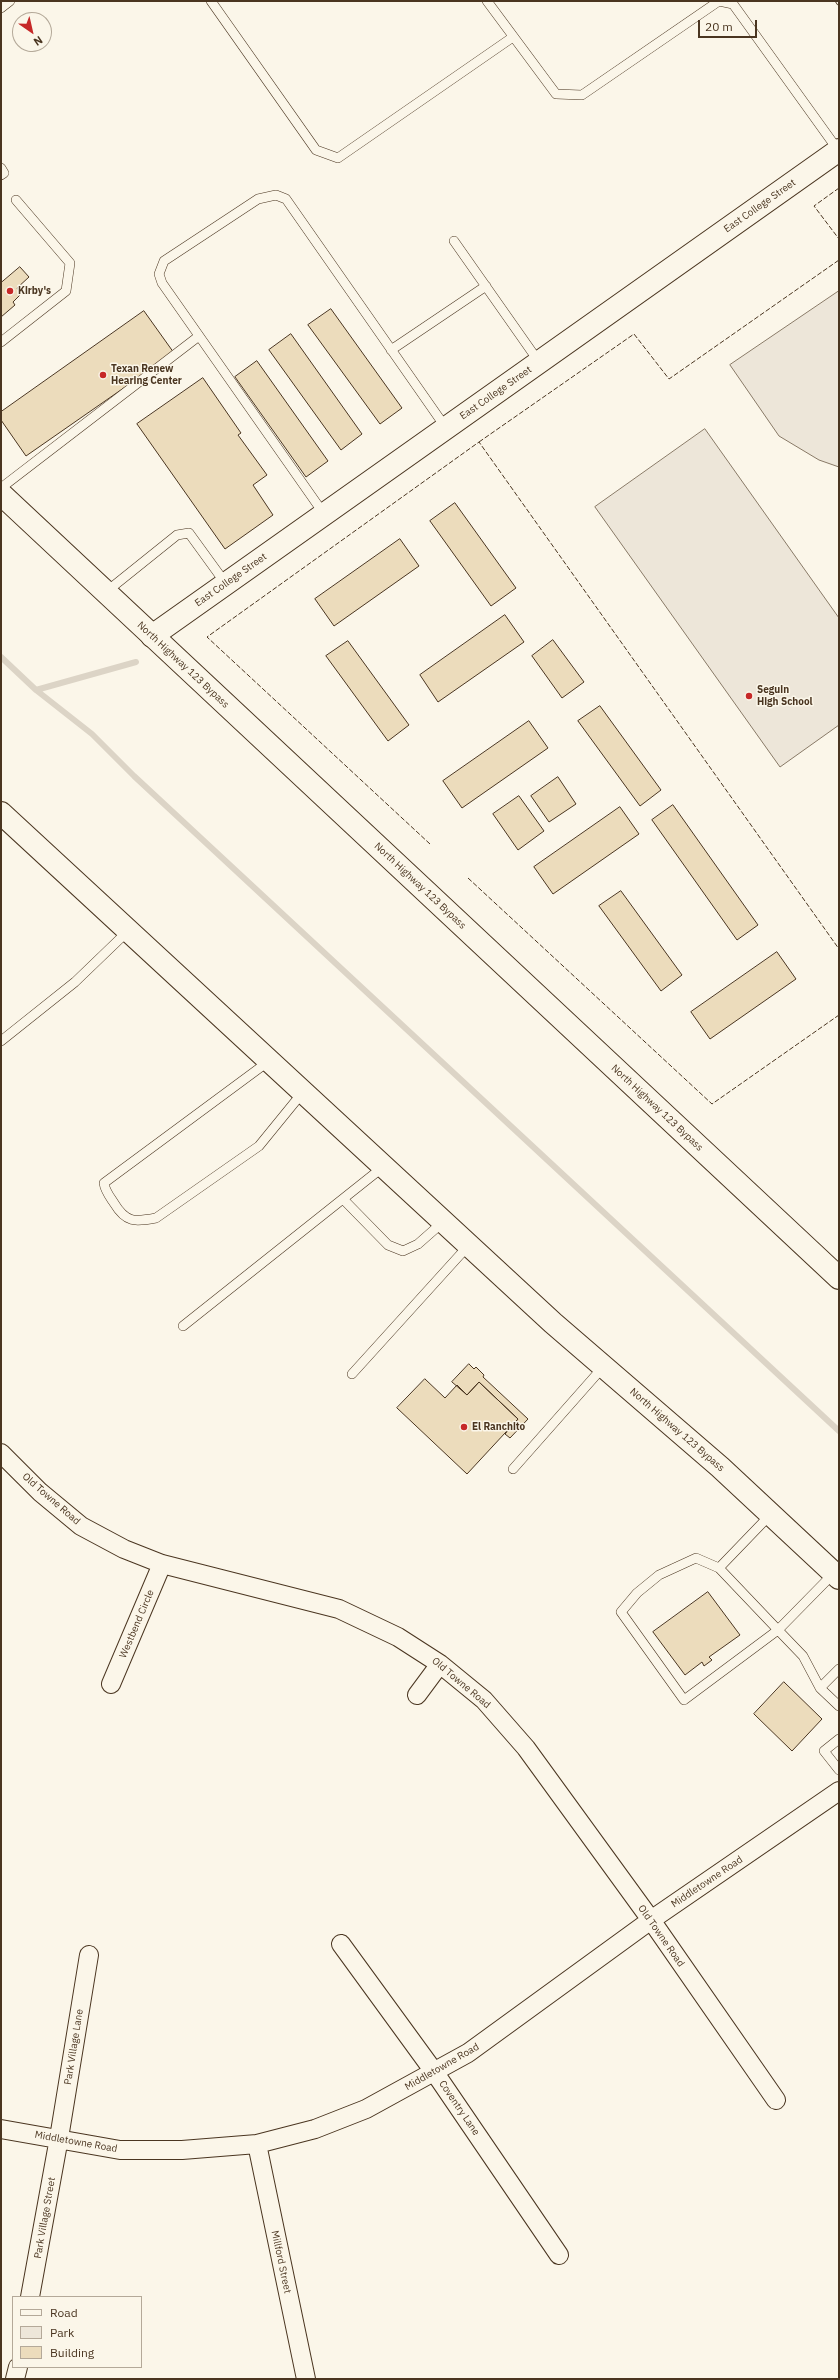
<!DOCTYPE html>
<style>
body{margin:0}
#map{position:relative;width:840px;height:2380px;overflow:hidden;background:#fbf6e9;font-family:"IBM Plex Sans",sans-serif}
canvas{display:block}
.frame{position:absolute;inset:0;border:2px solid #4a3520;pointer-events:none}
.legend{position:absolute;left:12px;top:2296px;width:130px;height:72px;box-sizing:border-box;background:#fbf6e9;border:1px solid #b4a999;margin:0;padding:5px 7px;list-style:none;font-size:12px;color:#4a3520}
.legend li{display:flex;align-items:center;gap:8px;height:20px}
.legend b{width:20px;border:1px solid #b4a999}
.north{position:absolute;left:12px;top:12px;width:40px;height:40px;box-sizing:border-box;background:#fbf6e9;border:1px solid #b4a999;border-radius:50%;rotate:146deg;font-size:11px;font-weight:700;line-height:16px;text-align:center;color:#4a3520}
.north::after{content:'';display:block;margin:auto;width:14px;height:18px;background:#c62828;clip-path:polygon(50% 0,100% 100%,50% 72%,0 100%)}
.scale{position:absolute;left:698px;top:20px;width:59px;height:18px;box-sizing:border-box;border:2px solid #4a3520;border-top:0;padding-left:5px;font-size:12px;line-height:14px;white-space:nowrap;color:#4a3520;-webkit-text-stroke:3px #fbf6e9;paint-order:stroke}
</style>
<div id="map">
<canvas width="840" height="2380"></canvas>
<div class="frame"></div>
<ul class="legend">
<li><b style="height:5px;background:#fbf6e9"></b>Road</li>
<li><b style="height:11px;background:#ede6d9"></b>Park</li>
<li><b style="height:11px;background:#ecdcbc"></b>Building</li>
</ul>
<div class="north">N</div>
<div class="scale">20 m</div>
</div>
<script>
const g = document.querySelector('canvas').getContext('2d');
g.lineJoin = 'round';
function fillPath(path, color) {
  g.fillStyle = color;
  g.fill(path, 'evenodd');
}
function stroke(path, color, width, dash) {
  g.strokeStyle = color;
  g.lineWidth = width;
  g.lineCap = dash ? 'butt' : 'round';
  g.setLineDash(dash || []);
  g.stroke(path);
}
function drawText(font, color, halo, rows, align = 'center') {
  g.font = font + ' "IBM Plex Sans",sans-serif';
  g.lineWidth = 3;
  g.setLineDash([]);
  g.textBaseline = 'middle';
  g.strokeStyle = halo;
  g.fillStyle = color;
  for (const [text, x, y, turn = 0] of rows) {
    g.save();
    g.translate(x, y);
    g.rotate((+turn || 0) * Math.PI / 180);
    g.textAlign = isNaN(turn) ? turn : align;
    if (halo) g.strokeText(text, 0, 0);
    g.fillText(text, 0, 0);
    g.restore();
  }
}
const green = new Path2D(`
 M839 291V467L819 460 779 436 730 365Z
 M705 429 839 618V725L780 767 595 507Z`);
const stream = new Path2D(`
 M1 657 36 690 92 734 134 776 839 1431
 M36 690 136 662`);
const building = new Path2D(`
 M20 267 29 277 17 288 21 294 13 302 15 305 1 317V283Z
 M331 309 402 408 380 424 308 325Z
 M144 311 174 353 26 456 1 420V412Z
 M291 334 362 434 341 450 269 350Z
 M257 361 328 461 306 477 235 377Z
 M203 378 241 433 238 435 267 475 253 485 273 515 225 549 137 424Z
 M455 503 516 588 491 606 430 521Z
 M400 539 419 566 334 626 315 599Z
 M505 615 524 642 438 702 420 675Z
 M553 640 584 682 562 698 532 656Z
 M348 641 409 725 388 741 326 656Z
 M600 706 661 790 640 806 578 721Z
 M529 721 548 748 462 808 443 781Z
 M558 777 576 804 549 822 531 796Z
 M519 796 544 831 518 850 493 814Z
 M673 805 758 925 737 940 652 820Z
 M620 807 639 834 553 894 534 867Z
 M621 891 682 975 661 991 599 906Z
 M777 952 796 979 710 1039 691 1012Z
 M469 1364 474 1369 476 1367 484 1375 483 1377 528 1419 510 1438 505 1434 518 1419 479 1382 467 1395 452 1382Z
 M425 1379 445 1398 457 1385 467 1395 479 1382 518 1419 467 1474 397 1408Z
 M708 1592 740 1635 709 1657 712 1660 704 1666 702 1662 685 1675 653 1632Z
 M784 1682 822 1719 792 1751 754 1714Z`);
const lane = new Path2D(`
 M211 1 316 150 338 158 513 37
 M487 1 556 94 582 95 719 1 733 4 838 150
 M1 8 10 1
 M1 168 4 173 1 175
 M454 241 539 362
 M1 342 66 291 70 263 16 200
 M391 350 486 286
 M1 488 199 336
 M324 514 162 283 159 274 164 261 258 199 276 195 286 199 446 428
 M106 592 177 535 189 533 226 584
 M1 1041 75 982 128 931
 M269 1061 104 1183C105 1191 110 1197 114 1203 126 1223 135 1222 156 1218L259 1146 303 1092
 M343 1199 388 1245 403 1251 418 1244 443 1222
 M183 1326 383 1167
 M352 1374 468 1246
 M513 1469 604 1366
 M719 1568 696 1558 659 1575 637 1593 621 1612 684 1700 778 1630 719 1568 771 1514
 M834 1573 778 1630 803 1656 820 1688 839 1706
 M820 1688 839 1669
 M839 1739 824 1751 839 1770`);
const street = new Path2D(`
 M1 1453 40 1492 81 1526 124 1549 162 1564 339 1609 398 1637 440 1664 484 1700 526 1748 651 1920 776 2100
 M111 1684 162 1564
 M417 1695 440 1664
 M341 1944 435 2073 559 2255
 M1 2129 120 2150H182L257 2144 315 2129 366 2109 468 2053 651 1920 839 1791
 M257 2144 306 2379
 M30 2297 59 2138 89 1955
 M15 2379 18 2367`);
const secondary = new Path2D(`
 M152 636 839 150`);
const primary = new Path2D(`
 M1 494 839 1278
 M1 813 553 1323 720 1467 839 1578`);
const fence = new Path2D(`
 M835 1 839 7
 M839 188 814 206 839 239
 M479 442 634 334 669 379 839 260
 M430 844 207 637 479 442 839 949
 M468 878 712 1104 839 1015`);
const markers = [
 [10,291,4,"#c62828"],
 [103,375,4,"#c62828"],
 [749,696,4,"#c62828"],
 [464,1427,4,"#c62828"]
];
const streetNames = [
 ["East College Street",760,206,-35],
 ["East College Street",496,393,-35],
 ["East College Street",231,580,-35],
 ["North Highway 123 Bypass",183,665,43],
 ["North Highway 123 Bypass",420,886,43],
 ["North Highway 123 Bypass",657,1108,43],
 ["North Highway 123 Bypass",677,1430,41],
 ["Old Towne Road",51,1499,41],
 ["Westbend Circle",137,1624,-67],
 ["Old Towne Road",461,1683,40],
 ["Middletowne Road",707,1882,-34],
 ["Old Towne Road",661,1936,55],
 ["Park Village Lane",74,2047,-81],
 ["Middletowne Road",442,2067,-30],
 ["Coventry Lane",459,2108,56],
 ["Middletowne Road",76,2142,10],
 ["Park Village Street",45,2218,-80],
 ["Millford Street",281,2262,78]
];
const poiNames = [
 ["Kirby's",18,291],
 ["Texan Renew",111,369],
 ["Hearing Center",111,381],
 ["Seguin",757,690],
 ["High School",757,702],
 ["El Ranchito",472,1427]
];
fillPath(green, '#ede6d9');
stroke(green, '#887966', 1);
stroke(stream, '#dcd4c6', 6);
fillPath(building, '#ecdcbc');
stroke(building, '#4a3520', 1);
stroke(lane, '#4a3520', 10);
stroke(street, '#4a3520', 20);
stroke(secondary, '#4a3520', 24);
stroke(primary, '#4a3520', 24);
stroke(lane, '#fbf6e9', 9);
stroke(street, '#fbf6e9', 18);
stroke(secondary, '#fbf6e9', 22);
stroke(primary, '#fbf6e9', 22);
stroke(fence, '#4a3520', 1, [5, 2]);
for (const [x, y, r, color] of markers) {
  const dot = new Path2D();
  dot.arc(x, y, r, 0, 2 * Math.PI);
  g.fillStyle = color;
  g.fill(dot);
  stroke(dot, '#fbf6e9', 1.5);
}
drawText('10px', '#4a3520', '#fbf6e9', streetNames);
drawText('bold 10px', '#4a3520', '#fbf6e9', poiNames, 'left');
</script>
